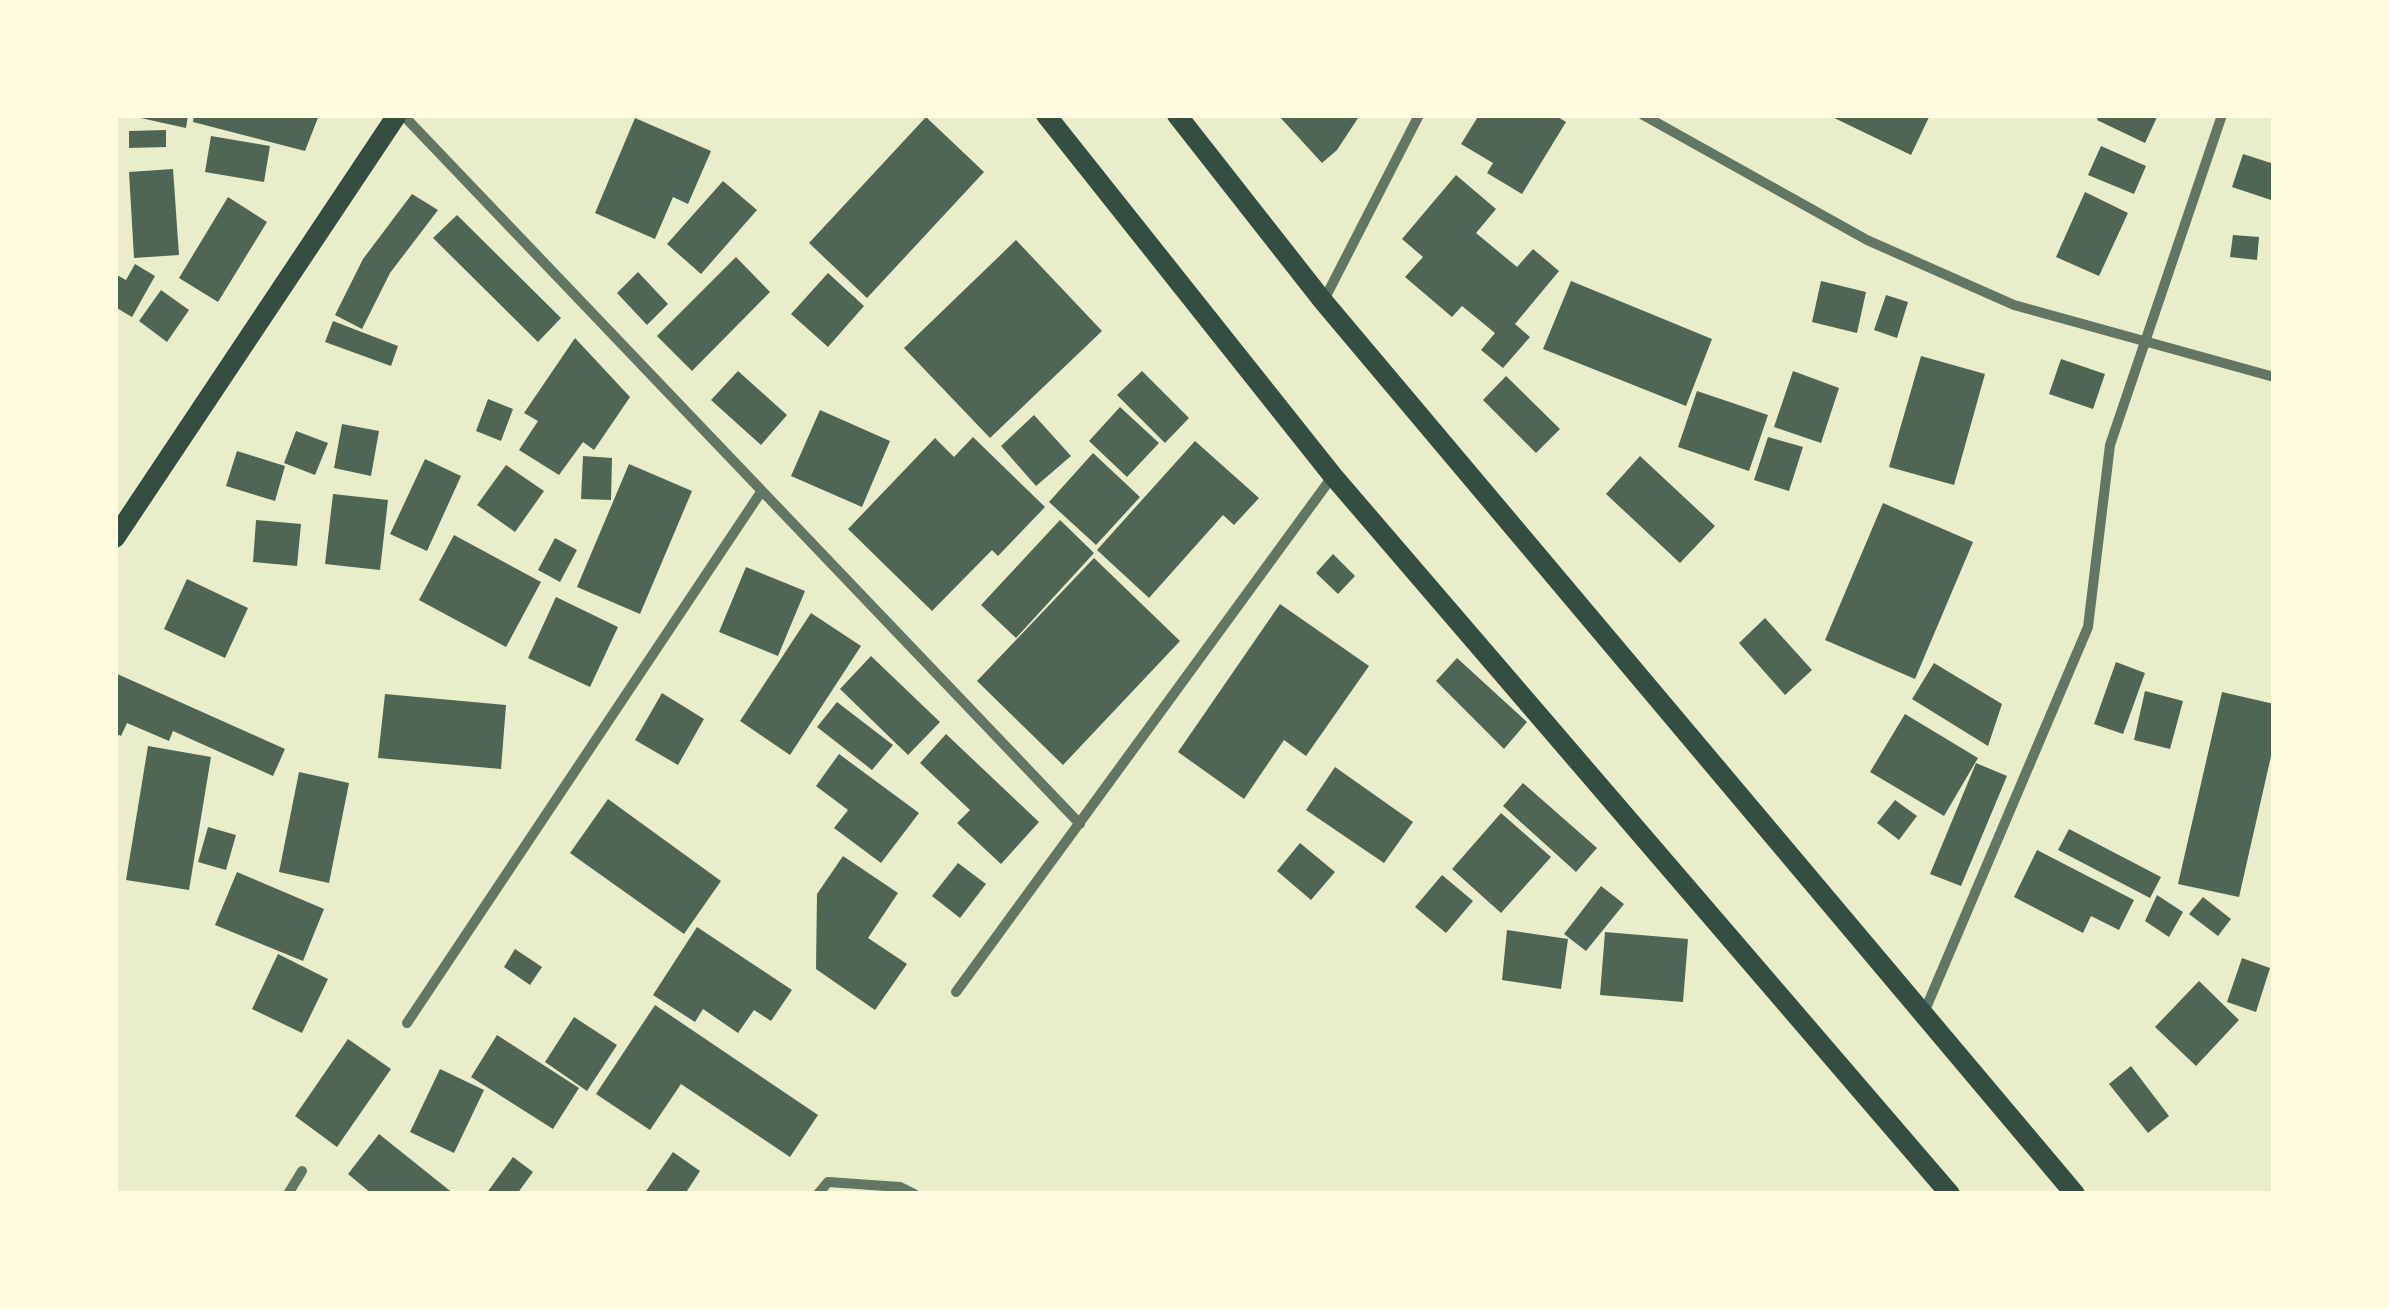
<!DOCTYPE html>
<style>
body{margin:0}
#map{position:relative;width:2389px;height:1309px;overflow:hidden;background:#e9edc9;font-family:"PT Sans Narrow",sans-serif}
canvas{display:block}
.frame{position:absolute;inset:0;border:118px solid #fefae0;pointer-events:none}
</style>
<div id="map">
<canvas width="2389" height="1309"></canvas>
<div class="frame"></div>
</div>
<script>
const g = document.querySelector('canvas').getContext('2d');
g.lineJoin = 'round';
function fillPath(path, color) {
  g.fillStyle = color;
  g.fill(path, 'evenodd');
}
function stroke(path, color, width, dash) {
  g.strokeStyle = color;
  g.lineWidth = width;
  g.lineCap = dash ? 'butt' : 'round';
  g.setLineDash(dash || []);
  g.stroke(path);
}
const building = new Path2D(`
 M127 115H188L186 128Z
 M194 115H319L305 151 193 122Z
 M1278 115H1360L1337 150 1322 163Z
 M1479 115H1555L1566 122 1522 194 1487 173 1493 163 1461 144Z
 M1828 115H1930L1911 155Z
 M2099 115H2158L2145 143 2097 120Z
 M926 117 984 172 867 298 809 243Z
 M635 118 711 151 688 204 673 197 655 239 595 213Z
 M166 130V147L129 148V131Z
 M211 136 270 146 264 182 205 172Z
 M2101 146 2146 166 2134 194 2088 175Z
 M2243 154 2274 164V201L2232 187Z
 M173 169 179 255 134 258 129 172Z
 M1456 175 1496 209 1476 233 1517 267 1533 249 1559 271 1515 324 1530 337 1503 368 1481 350 1495 333 1462 306 1452 317 1405 277 1423 257 1402 239Z
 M723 181 757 210 701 274 667 244Z
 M2085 192 2128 213 2099 276 2056 257Z
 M412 194 438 210 390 273 362 329 335 315 363 259Z
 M228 197 267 222 218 302 179 278Z
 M457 215 561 318 538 342 433 238Z
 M2233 235 2259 237 2257 260 2230 257Z
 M1016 240 1102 331 990 438 904 348Z
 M736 257 770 292 692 371 657 336Z
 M135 264 155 276 132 317 115 307V274L126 280Z
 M638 272 668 304 647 325 617 293Z
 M828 273 864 306 828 347 791 314Z
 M1571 281 1712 339 1686 406 1543 349Z
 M1821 281 1866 292 1857 333 1812 322Z
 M161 290 189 310 167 342 139 321Z
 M1886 295 1908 302 1897 338 1874 330Z
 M333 321 398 346 391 366 325 342Z
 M575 338 630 397 594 450 583 442 559 475 519 450 538 421 524 413Z
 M1921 356 1985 374 1954 485 1889 467Z
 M2061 359 2105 374 2093 409 2049 394Z
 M738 371 787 415 761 445 711 400Z
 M1142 371 1189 418 1165 443 1117 395Z
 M1793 371 1839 388 1821 443 1774 427Z
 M1506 376 1560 429 1536 453 1483 400Z
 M1697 391 1768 415 1749 471 1678 447Z
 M488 399 513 409 501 441 476 431Z
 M1120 407 1159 443 1127 477 1089 441Z
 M820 410 890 441 862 507 791 476Z
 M1034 415 1071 456 1036 486 1001 446Z
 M342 424 379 431 371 476 334 468Z
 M296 431 328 443 315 475 284 463Z
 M973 437 1045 507 998 556 992 550 932 611 848 529 935 438 954 457Z
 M1768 437 1803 447 1789 491 1754 480Z
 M1195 441 1259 498 1234 525 1223 515 1149 598 1097 550Z
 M237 451 285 466 275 501 226 486Z
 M1093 453 1140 497 1096 545 1049 502Z
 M583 456 612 458 611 500 581 499Z
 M1640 456 1715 526 1680 563 1606 494Z
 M425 459 461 476 427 551 390 534Z
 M629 464 692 491 640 614 577 587Z
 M506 465 544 491 515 532 477 505Z
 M333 494 388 500 380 570 325 564Z
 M1883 503 1973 542 1915 679 1825 640Z
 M256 520 301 524 297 566 253 562Z
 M1060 520 1094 553 1016 638 981 605Z
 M454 535 541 582 506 647 419 600Z
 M555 538 577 550 560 582 538 570Z
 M1333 554 1355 576 1338 594 1316 573Z
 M1094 558 1180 641 1063 765 977 681Z
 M746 567 805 591 778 656 719 632Z
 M187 579 248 608 225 658 164 629Z
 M556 597 618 627 590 687 528 658Z
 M1280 604 1369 666 1306 756 1284 740 1244 799 1178 752Z
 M811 613 861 646 790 755 740 721Z
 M1765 618 1812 670 1785 695 1739 643Z
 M871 656 940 722 908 755 840 689Z
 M1457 658 1527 722 1504 749 1436 681Z
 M2116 662 2145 673 2123 734 2094 724Z
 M1934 663 2002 704 1988 746 1912 699Z
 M115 673 285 749 273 776 173 731 169 741 127 723 121 736 115 733Z
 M2145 691 2183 701 2170 749 2134 740Z
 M2222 692 2274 704V743L2239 897 2178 884Z
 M662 693 704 719 678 765 635 740Z
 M385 694 506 705 501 769 378 758Z
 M837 702 893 745 872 770 817 727Z
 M1905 714 1978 758 1944 816 1870 772Z
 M946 734 1039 822 1001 864 957 823 970 810 920 763Z
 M148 746 211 757 189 890 126 880Z
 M839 754 919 813 881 863 834 828 848 810 816 786Z
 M1976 763 2007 776 1961 886 1930 874Z
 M1335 767 1413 822 1384 863 1306 810Z
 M299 772 349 783 329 883 279 872Z
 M1523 783 1597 848 1576 872 1503 806Z
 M608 799 721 881 684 934 570 853Z
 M1895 800 1917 816 1899 840 1877 823Z
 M1501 813 1551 857 1501 913 1452 869Z
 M208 827 236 835 226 870 198 862Z
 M2069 829 2161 877 2150 898 2058 850Z
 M1300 843 1335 872 1311 900 1277 871Z
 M2037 850 2134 900 2119 930 2091 916 2083 933 2014 897Z
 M843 856 898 893 868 938 907 964 875 1010 816 969 817 894Z
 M958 863 986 884 960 918 932 896Z
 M237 872 324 909 303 961 215 925Z
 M1442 875 1473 901 1446 933 1415 907Z
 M1601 886 1624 904 1586 951 1564 934Z
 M2157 895 2183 912 2169 937 2145 921Z
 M2203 897 2231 919 2218 936 2189 914Z
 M697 927 792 990 771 1021 754 1010 738 1033 703 1009 695 1022 653 995Z
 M1507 930 1568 939 1561 989 1502 980Z
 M1605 932 1688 939 1683 1002 1600 995Z
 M515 949 542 967 530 985 504 967Z
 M278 954 328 979 302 1033 252 1009Z
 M2242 958 2270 968 2256 1012 2227 1002Z
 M2199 981 2239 1020 2196 1066 2155 1027Z
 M655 1005 818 1115 790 1157 681 1084 650 1130 596 1094Z
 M574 1017 617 1045 587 1091 545 1062Z
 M497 1035 579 1088 553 1129 471 1077Z
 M348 1039 391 1069 337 1147 295 1116Z
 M2131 1066 2169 1116 2148 1133 2109 1084Z
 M440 1069 484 1090 454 1153 410 1132Z
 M379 1134 454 1194H372L348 1174Z
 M673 1152 700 1171 685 1194H644Z
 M513 1157 533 1172 517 1194H486Z`);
const minor = new Path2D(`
 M403 115 1080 824
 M1643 115 1867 240 2014 305 2274 377
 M1324 300 1419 115
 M956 992 1332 477
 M1923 1015 2088 627 2110 445 2222 115
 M407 1023 761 492
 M288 1194 302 1171
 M818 1194 828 1182 900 1187 914 1194`);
const secondary = new Path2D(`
 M1046 115 1333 476 1950 1194
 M1177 115 1323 301 2075 1194
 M115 538 397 115`);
fillPath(building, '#4f6655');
stroke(minor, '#617663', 10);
stroke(secondary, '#344e41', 20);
</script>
